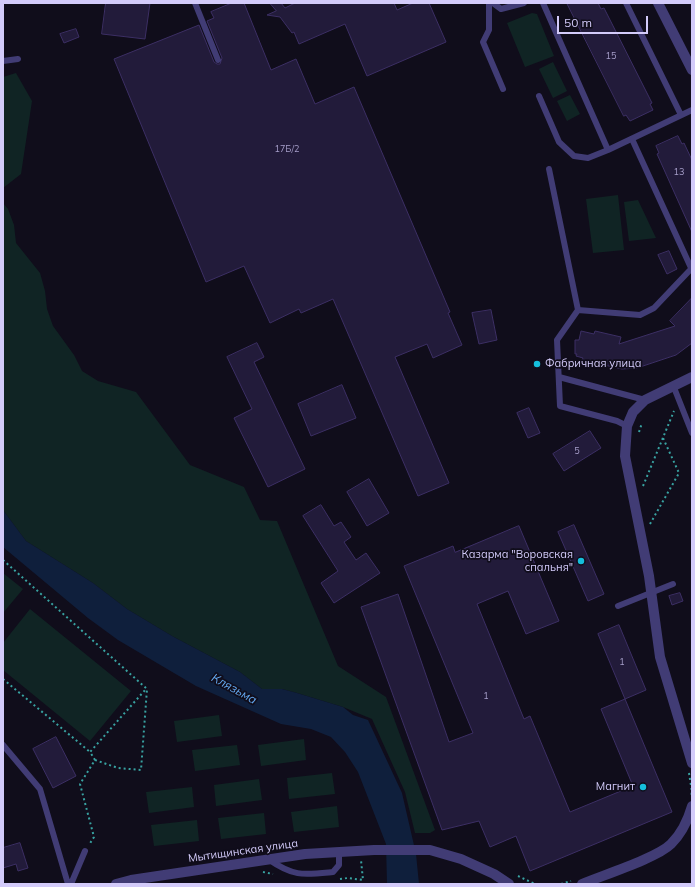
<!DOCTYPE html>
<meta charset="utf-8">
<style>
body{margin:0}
#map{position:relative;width:695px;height:887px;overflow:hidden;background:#100d1b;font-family:Mulish,sans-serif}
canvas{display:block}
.frame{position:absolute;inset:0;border:4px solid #d3cbfa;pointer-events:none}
.scale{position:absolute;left:557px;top:16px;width:91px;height:18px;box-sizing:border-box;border:2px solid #d3cbfa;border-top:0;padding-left:5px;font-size:12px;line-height:14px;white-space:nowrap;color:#d3cbfa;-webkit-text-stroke:3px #100d1b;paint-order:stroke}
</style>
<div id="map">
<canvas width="695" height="887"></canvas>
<div class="frame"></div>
<div class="scale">50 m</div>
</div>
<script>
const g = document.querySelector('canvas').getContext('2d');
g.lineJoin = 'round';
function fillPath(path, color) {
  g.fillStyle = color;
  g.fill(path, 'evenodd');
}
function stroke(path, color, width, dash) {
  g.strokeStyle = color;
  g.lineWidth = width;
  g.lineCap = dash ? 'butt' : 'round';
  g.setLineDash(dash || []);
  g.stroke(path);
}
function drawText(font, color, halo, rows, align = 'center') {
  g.font = font + ' Mulish,sans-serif';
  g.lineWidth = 3.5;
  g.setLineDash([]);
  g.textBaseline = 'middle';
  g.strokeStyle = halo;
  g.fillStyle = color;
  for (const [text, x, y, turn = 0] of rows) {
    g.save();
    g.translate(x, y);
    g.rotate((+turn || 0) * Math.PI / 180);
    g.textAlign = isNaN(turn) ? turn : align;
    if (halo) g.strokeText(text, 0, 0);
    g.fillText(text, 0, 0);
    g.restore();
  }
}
const green = new Path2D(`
 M532 13 537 14 554 56 525 67 507 23Z
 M553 62 567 91 553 98 539 69Z
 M16 73 32 101 21 174 3 188V77Z
 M570 95 580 114 567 121 557 101Z
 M618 195 624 250 593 253 586 199Z
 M638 200 656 238 629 241 624 202Z
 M3 203 8 209 14 225 16 243 40 273 45 291 47 309 53 326 74 355 82 371 98 381 136 392 190 465 244 487 260 520 277 521 338 666 386 697 435 830 430 833H415L405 792 372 719 343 707 297 693 282 689H262L240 672 172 636 127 609 93 583 26 541 3 510Z
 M3 573 23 589 3 613Z
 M30 609 131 691 90 741 3 670V643Z
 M219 715 222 736 177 742 174 721Z
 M304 739 306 760 261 766 258 745Z
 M237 745 240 765 195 771 192 750Z
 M332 773 335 794 289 799 287 778Z
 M259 779 262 800 216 806 214 785Z
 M192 787 194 807 149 813 146 792Z
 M337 806 339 827 294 832 291 812Z
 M264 813 266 834 221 839 218 818Z
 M197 820 199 841 154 846 151 825Z`);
const water = new Path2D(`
 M3 510 26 541 93 583 127 609 172 636 240 672 262 689H282L297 693 343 707 353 715 368 720 402 793 416 854 419 884H387L386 844 358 772 345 752 331 737 311 729 281 724 196 686 118 640 88 618 3 547Z`);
const building = new Path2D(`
 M106 3H150L145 39 102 34Z
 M232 3H244L271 70 296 59 315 104 354 87 450 312 448 313 462 345 433 358 427 344 395 357 449 483 418 496 333 299 301 313 299 309 270 323 244 266 206 282 114 59 199 25 214 62 217 64H220L222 58 207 21 214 18 211 12Z
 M270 3H281L285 8 295 3H394L397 10 413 3H429L446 42 367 76 345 24 299 44 294 32 292 33 280 17 267 15 276 11Z
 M567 3H598L601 9 604 8 652 103 650 104 653 110 630 121 626 115 624 116Z
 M76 29 79 37 64 43 60 34Z
 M678 136 682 144 684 143 692 160V232L657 154 659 153 656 146Z
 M669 251 677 269 667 274 658 255Z
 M692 298V343L676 355 637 368 622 369 582 360 583 358 576 356 577 354H575V340H579L581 331 594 334 595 331 621 337 619 344 675 326 670 321Z
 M491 310 497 340 479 344 472 313Z
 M257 343 264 357 254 362 305 469 268 487 234 418 252 409 227 357Z
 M342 385 356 418 311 436 298 404Z
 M529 408 540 433 528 438 517 413Z
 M590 431 601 448 564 471 553 454Z
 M369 479 389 513 367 526 347 492Z
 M321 505 334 526 341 522 351 537 344 542 356 560 366 553 380 573 334 603 321 583 338 571 303 516Z
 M574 525 604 594 588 601 558 532Z
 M519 526 559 621 526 634 508 591 477 604 524 719 530 716 570 812 633 786 601 709 625 699 672 812 530 871 516 836 490 847 479 821 442 830 361 607 398 594 449 742 473 733 404 566 453 546 455 552Z
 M680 593 683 601 672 605 669 596Z
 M619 625 646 690 625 699 598 634Z
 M56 737 76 776 53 788 33 749Z
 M20 843 28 868 18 871 16 864 3 868V848Z`);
const path = new Path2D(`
 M639 432 642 423
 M643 486 674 411
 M650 524 679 473 663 438
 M3 560 147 689 141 770 118 768 95 760 80 784 94 837 89 845
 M3 679 90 752
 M95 760 90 752 146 689
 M689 773 692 792 691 796
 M263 872 273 874
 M518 876 535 884
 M340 879 348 878 363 880 361 860
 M561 884 571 881`);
const service = new Path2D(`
 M195 3 218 60
 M489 3V30L483 42 503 89
 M493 3 501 9 524 3
 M543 3 608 150 692 110
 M626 3 681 115
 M3 61 18 59
 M539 96 559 142 574 156 588 158 608 150
 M632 139 692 270
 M549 169 578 310 557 340 560 406 617 421 627 426
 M578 310 640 315 654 308 691 269
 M559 377 645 400
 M673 385 692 433
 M618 606 673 584
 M3 745 40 789 68 884
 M268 859C294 877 303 875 333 872L339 865V852
 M71 884 85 851`);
const tertiary = new Path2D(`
 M658 3 692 70
 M692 377 645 400 633 412 627 426 625 456 649 576 660 657 692 763
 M116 884 131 880 305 854 374 850H430L461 859 494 874 509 884
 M582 884C603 875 657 858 671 844 682 833 688 820 692 806`);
const markers = [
 [537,364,4,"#15bfdc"],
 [581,561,4,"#15bfdc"],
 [643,787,4,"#15bfdc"]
];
const numberNames = [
 ["15",611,56],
 ["17Б/2",287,149],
 ["13",679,172],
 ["5",577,451],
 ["1",622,662],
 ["1",486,696]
];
const poiNames = [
 ["Фабричная улица",545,364,"left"],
 ["Казарма \"Воровская",573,555],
 ["спальня\"",573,568],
 ["Магнит",635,787]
];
const streetNames = [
 ["Мытищинская улица",243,851,-8]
];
const waterNames = [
 ["Клязьма",234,689,29]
];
fillPath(green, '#102424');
fillPath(water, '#0f1f3c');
fillPath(building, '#221b3a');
stroke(building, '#3c2f64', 1);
stroke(path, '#38a2a1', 2, [2, 3]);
stroke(service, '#413c75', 6);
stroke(tertiary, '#413c75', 10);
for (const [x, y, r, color] of markers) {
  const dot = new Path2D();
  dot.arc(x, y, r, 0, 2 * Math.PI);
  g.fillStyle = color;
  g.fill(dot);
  stroke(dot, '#100d1b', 1.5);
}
drawText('9px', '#a79fca', null, numberNames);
drawText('11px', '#d3cbfa', '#100d1b', poiNames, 'right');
drawText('11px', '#d3cbfa', '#100d1b', streetNames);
drawText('italic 12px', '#63a8f0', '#100d1b', waterNames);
</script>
